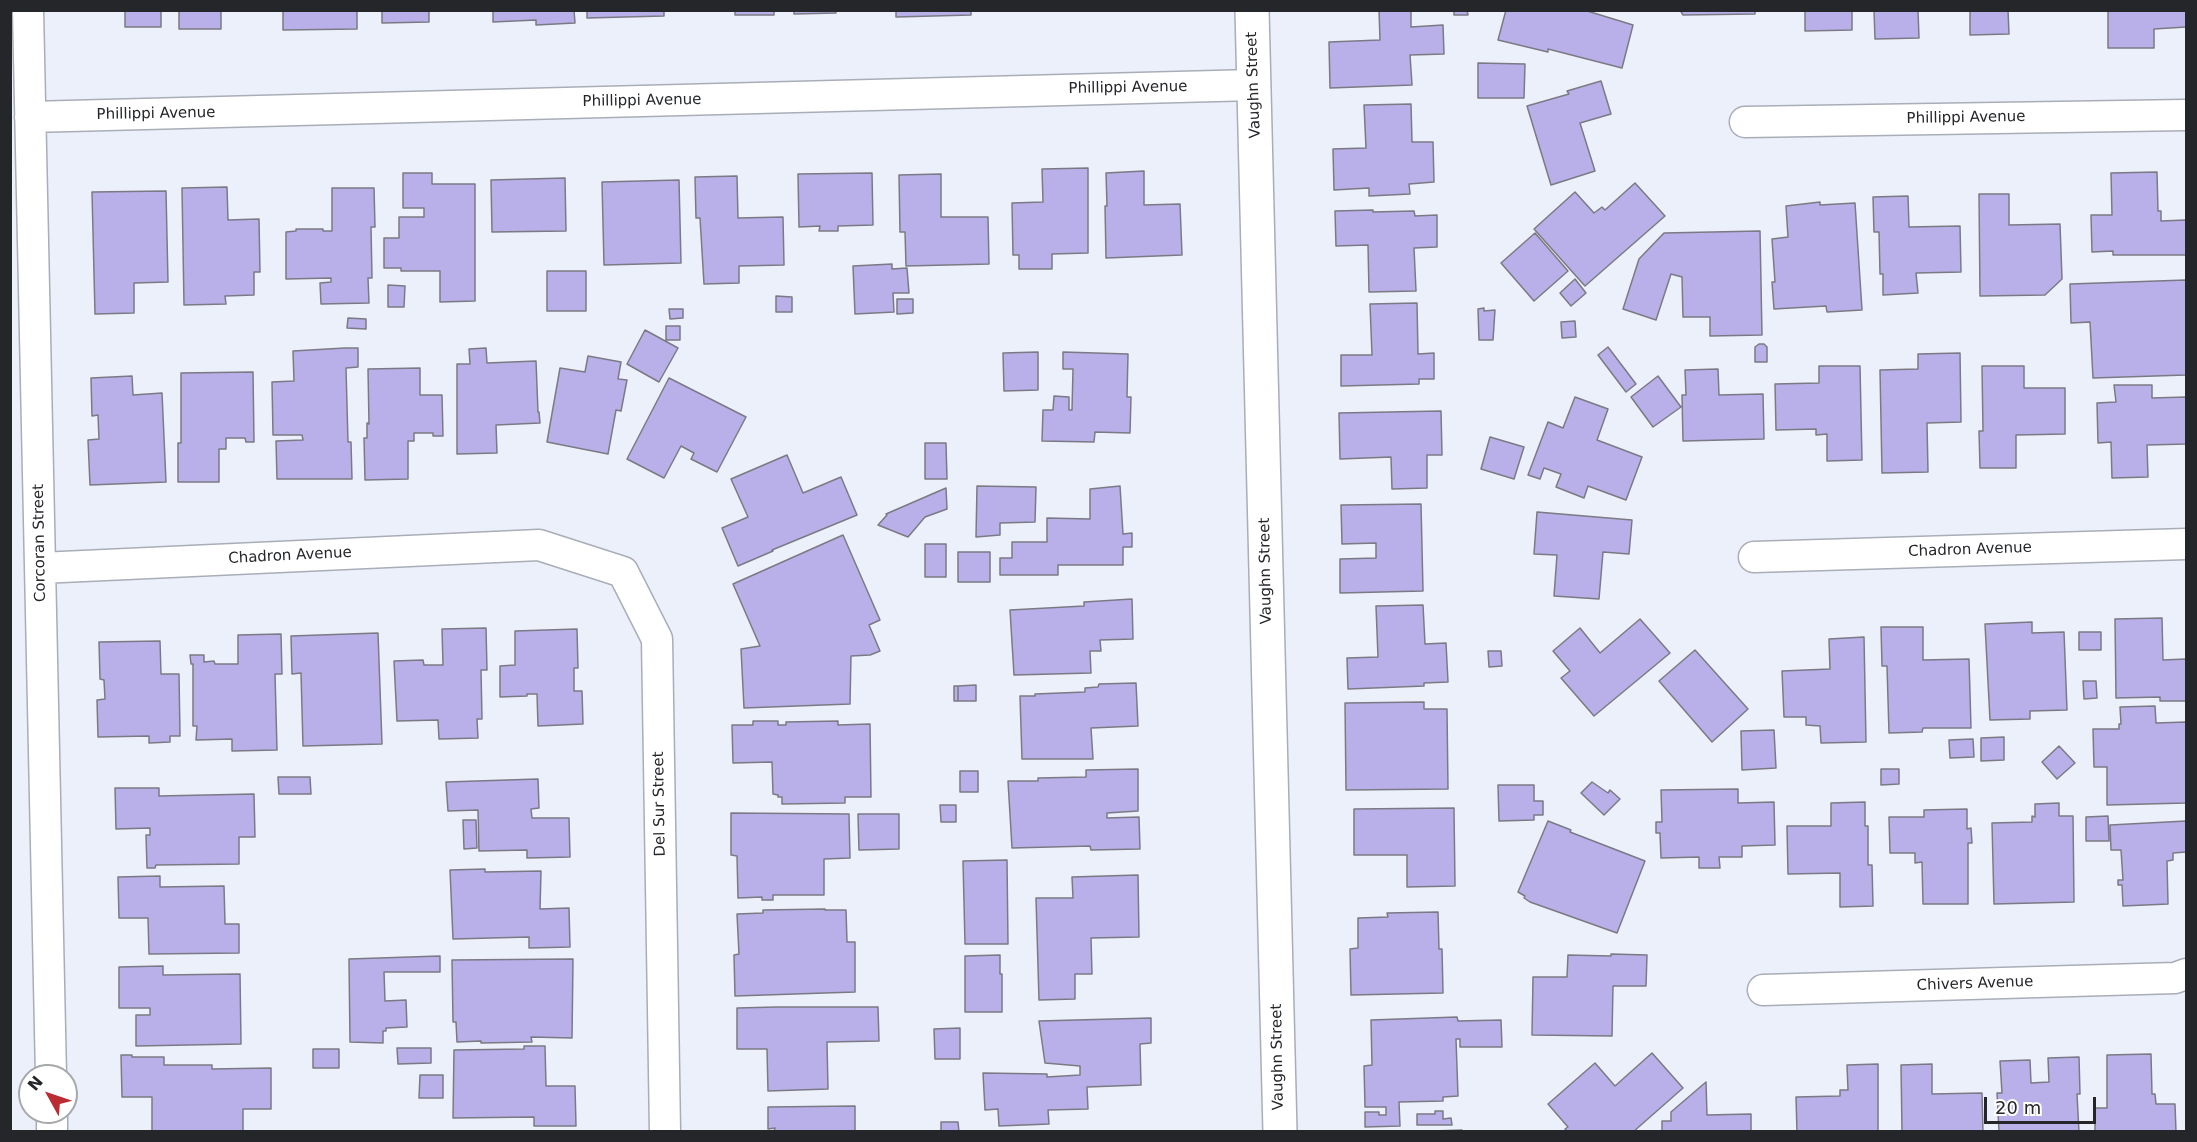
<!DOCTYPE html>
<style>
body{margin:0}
#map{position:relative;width:2197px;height:1142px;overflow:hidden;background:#ebf0fa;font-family:"DejaVu Sans",sans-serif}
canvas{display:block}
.frame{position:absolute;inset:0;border:12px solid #24262a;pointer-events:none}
.north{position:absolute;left:18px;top:1064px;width:60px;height:60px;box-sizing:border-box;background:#fff;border:2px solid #a7a8aa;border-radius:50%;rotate:310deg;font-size:16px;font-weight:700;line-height:24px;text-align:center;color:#24262a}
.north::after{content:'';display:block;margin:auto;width:21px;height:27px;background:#bb2b32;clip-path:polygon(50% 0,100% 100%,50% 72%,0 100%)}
.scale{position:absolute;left:1984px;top:1097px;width:112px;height:27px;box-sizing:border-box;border:3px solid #24262a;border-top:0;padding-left:8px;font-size:18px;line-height:21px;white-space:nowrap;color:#24262a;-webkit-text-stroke:4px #fff;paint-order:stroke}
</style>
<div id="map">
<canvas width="2197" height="1142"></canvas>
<div class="frame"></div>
<div class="north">N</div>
<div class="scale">20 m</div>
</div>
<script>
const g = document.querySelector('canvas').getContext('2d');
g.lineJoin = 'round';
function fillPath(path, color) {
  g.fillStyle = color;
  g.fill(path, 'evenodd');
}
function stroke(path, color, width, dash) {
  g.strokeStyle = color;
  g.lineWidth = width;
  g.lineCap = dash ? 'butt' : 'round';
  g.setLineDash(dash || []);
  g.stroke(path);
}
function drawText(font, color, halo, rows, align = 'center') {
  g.font = font + ' "DejaVu Sans",sans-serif';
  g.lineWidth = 4.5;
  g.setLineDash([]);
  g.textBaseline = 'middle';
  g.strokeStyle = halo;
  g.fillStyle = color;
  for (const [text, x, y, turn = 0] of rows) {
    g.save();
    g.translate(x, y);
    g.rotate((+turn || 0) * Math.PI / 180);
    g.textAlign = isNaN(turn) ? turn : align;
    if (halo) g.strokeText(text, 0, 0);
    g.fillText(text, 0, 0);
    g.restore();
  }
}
const building = new Path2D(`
 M125 10H161V27H125Z
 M179 10H221V29H179Z
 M283 10H357V29L283 30Z
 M382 10H429V22L382 23Z
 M493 10H574L575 23 536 25V20L493 22Z
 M587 10H664V16L587 18Z
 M735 10H774V15H735Z
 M794 10H835L836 13 794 14Z
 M896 10H971V15L896 17Z
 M1379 10H1411V27L1443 25 1444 54 1410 55 1412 85 1330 88 1329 42 1380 40Z
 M1454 10H1467L1468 15H1454Z
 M1506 10H1584L1633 25 1622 68 1548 49V52L1498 40Z
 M1680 10H1755V14L1683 15Z
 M1805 10H1852V30L1805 31Z
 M1874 10H1918L1919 38 1875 39Z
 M1970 10H2008L2009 34 1970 35Z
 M2108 10H2186V27L2154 29V48H2108Z
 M1478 63 1525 64 1524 98H1478Z
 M1601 81 1611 114 1580 123 1595 171 1551 185 1527 106 1569 94 1567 91Z
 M1411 104 1412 142H1433L1434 182 1409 184 1410 194 1369 196V188L1334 190 1333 149 1366 148 1364 105Z
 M1088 168V253L1052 254V269H1019V255H1013L1012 203 1043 202 1042 169Z
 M1144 171V205L1180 204 1182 255 1106 258 1105 206H1107L1106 173Z
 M2157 172 2158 211H2161V221L2186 220V255H2113V251L2092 252 2091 215H2112L2111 173Z
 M403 173H432V184H475V301L440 302V271H401V268H384V238H399V217H424V208H403Z
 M872 173 873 225 838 226V231H819L820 226 799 227 798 174Z
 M941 174V217H988L989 264 906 266 905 232H900L899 175Z
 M737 176 738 218 783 217 784 265 739 266V283L704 284 700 218H696L695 177Z
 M565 178 566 231 492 232 491 180Z
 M679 180 681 263 604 265 602 182Z
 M1635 183 1665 216 1585 286 1534 229 1575 192 1594 213 1602 207 1605 210Z
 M227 187 228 220 259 219 260 272H254V295L225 296 226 304 184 305 182 188Z
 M332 188H374L375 227H371L372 278H368L369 303 321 304 320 283 331 282V278L286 279V232L296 231V229H323V231H332Z
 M166 191 168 282 134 283V313L95 314 92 192Z
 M1979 194H2009V225L2060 224 2062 279 2045 295 1980 296Z
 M1908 196 1909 227 1960 226 1961 272 1916 273 1918 293 1883 295V274H1880L1879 232H1874L1873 197Z
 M1820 202V205L1855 203 1862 310 1827 312 1826 306 1774 309 1772 282H1775L1772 239 1788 237 1786 206Z
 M1373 210V212L1414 211 1415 216 1437 215V247L1414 248 1416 291 1369 292 1368 245 1336 246 1335 211Z
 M1760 231 1762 335 1710 336V317H1683L1682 277 1671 274 1656 320 1623 309 1639 259 1664 233Z
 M1535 233 1568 271 1534 301 1501 263Z
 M892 264V269L907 268 909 293H893L894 312 855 314 853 266Z
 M547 271H586V311H547Z
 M1575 279 1586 293 1571 306 1560 293Z
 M2186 280V375L2093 378 2090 322 2071 323 2070 284Z
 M388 285 405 286 404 307H388Z
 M776 296 792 297V312H776Z
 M897 299H913V313L897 314Z
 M1417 303 1418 354 1434 353V379H1419V384L1341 386V355H1372L1370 304Z
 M1484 308V311L1495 310 1493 340H1479L1478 309Z
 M669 309H683V318L670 319Z
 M348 318 366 319V329L347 328Z
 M1575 321 1576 337 1562 338 1561 322Z
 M666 326H680V340H666Z
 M645 330 678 348 659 382 627 364Z
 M1759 344H1764L1767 347V362H1755V347Z
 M1608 347 1636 384 1626 392 1598 355Z
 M345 348H358V367L346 368 348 442H351L352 479H277L276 441 303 440 302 435H273L272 382 294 381 293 351Z
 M486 348 487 363 536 361 538 412H539L540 423 496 425 497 453 457 454V364H470L469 349Z
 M1038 352V390L1004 391 1003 353Z
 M1063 352 1128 354 1127 397H1131L1130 433 1095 432 1094 442 1042 441 1043 410H1053L1054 396 1069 397V410H1072L1073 369H1063Z
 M1960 353 1961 422 1927 423 1928 472 1882 473 1880 370 1918 369V354Z
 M588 356 621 362 618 379 627 380 621 411 616 410 608 454 547 442 560 368 585 372Z
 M1819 366H1860L1862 460 1827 461V434L1816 435V429L1776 430 1775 384 1819 383Z
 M1982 366H2024V388H2065V434L2016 435V468H1980L1979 431H1983Z
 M420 368V395H442L443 436H433V433H414V441H408V479L365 480 364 438H367V423L369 424 368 369Z
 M1718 369 1719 395 1763 394 1764 439 1683 441 1682 395H1686L1685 370Z
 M253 372 254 442H246L245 438H226V449H219V482H178V443H181V373Z
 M132 376 133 395 162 393 166 482 90 485 88 440 99 439 98 415 92 416 91 378Z
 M1658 376 1681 407 1653 427 1631 397Z
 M669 378 746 417 717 472 691 459 694 453 681 446 664 478 627 459Z
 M2114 385H2152V398L2186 397V444L2147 445 2148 477 2112 478 2111 442 2098 443 2097 403 2116 402Z
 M1575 397 1608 409 1597 440 1642 457 1626 500 1588 486 1584 498 1556 487 1561 474 1544 468 1540 479 1528 475 1548 422 1563 428Z
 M1441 411 1442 455H1427V488L1392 489 1391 457 1340 459 1339 413Z
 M1490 437 1524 447 1514 479 1481 469Z
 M925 443H946L947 479H925Z
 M787 455 803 493 841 477 857 515 772 550 773 551 738 566 722 528 748 517 731 479Z
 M977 486 1036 487 1035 522 1000 523V535L976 537Z
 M1120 486 1123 534 1132 533V547H1123V565H1058V575H1000V558H1012V542H1047V518L1090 519V489Z
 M946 488 947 509 925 517 908 537 878 525 887 515 886 514Z
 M1421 504 1423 591 1340 593V559L1376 558V543L1342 544 1341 505Z
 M1537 512 1632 520 1629 554 1603 552 1599 599 1554 596 1557 555 1534 554Z
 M843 535 880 620 869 625 880 651 870 655 851 656 850 704 744 708 741 649 760 646 733 584Z
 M925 544H946V577H925Z
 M958 552H990V582H958Z
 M1132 599 1133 639 1100 640 1101 651H1090L1091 673 1014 675 1010 610 1084 606V602Z
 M1423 605 1425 644 1446 643 1448 682 1424 683V686L1348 689 1347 658 1378 657 1376 606Z
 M2162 618 2163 660 2186 659V701H2160V697L2116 698 2115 619Z
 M1640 619 1670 653 1594 716 1561 678 1570 671 1553 651 1580 628 1600 653Z
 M2032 622V633L2064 632 2067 710 2030 711V719L1990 720 1985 624Z
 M1881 627H1923V660L1969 659 1971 728H1923L1922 732 1889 733 1887 666H1882Z
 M486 628 487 670H481L482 719H477L478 738 439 739 438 720 397 721 394 661 423 660 424 665H443L442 629Z
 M577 629 578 668H574V691H582L583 724 538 726 537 694H527V696L500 697V666L515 665V631Z
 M2079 632H2101V650H2079Z
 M378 633 382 744 303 746 301 673 292 674 291 636Z
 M281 634 282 674H275L277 750 232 751V739L196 740 197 726H193V664H191L190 655H204V662L214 661 215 664H238V635Z
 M1864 637 1866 742 1821 743 1820 726 1806 725V717H1784L1782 671 1830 669 1829 639Z
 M160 641 161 674H179L180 736H170V742L149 743V736L98 737 97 700 105 699 104 680 100 679 99 642Z
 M1695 650 1748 709 1712 742 1659 681Z
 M1488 651H1501L1502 666 1489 667Z
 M2083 681H2096L2097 698 2084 699Z
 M1136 683 1138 726 1091 728 1093 759H1022L1020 696H1035V694L1085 692V688L1098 687 1099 684Z
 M976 685V701H958V686Z
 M954 686H958V701H954Z
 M1424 702V709H1447L1448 789 1346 790 1345 703Z
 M2155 706 2156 723 2186 722V803L2107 805V767H2094L2093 729H2119V724H2121L2120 707Z
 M753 721H778V725H786V722L838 721V725L870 724 871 797H845V803L782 804V797H778V795L773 794 772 762 733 763 732 725H753Z
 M1774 730 1776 768 1742 770 1741 731Z
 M2004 737V760L1981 761V738Z
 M1973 739 1974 757 1950 758 1949 740Z
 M2059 746 2075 763 2057 779 2042 762Z
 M1138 769V811L1107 813V818L1139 817 1140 849 1091 850 1090 846 1012 848 1008 781H1038V778L1086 777V770Z
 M1881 769H1899V784L1881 785Z
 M960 771H978V792H960Z
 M278 777H310L311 794H279Z
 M538 779 539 808 531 809 532 818H569L570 857 527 858V850L479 851 478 810 448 811 446 782Z
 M1592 782 1608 793 1610 790 1620 799 1604 815 1581 793Z
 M1498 785H1534V801H1543V815H1534V820L1499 821Z
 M115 788H159V796L254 794 255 837H239V864L156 865 155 868H147L146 835H150V828L116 829Z
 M1738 789V803L1774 802 1775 845 1742 846V857H1719L1720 868H1699V857L1661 858 1660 833H1656V822H1662L1661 790Z
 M1865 802V826H1868V865H1872L1873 906 1840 907V873L1788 874 1787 826H1831V803Z
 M2059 803V816H2073L2074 902 1994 904 1992 823 2032 822V816L2035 817V804Z
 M940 805H956V822H941Z
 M1454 808 1455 886 1407 887V855H1354V809Z
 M1967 809V829L1971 828 1972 843H1968V904H1923L1922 862 1915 863V853H1890L1889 817H1924V810Z
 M731 813 849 814 850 858 824 859V895H773V900H762V897L738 898 737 856 731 855Z
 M858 814H899V849L859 850Z
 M2108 816 2109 841H2086V817Z
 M463 820H476L477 848 464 849Z
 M1548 821 1571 830 1570 832 1645 861 1617 933 1530 902 1524 898 1525 896 1518 892Z
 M2186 821V852L2173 853V860L2167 861 2168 904 2123 906 2122 885H2118V880H2123L2121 850H2111L2110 825Z
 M1007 860 1008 944H965L963 861Z
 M485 869V872L541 871 540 909 569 908 570 947 529 948V937L453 939 450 870Z
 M1138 875 1139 937 1091 938 1092 974H1075V999L1039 1000 1036 898H1073L1072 877Z
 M160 876V887L224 886 225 924H239V953L149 954 148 918H119L118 877Z
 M825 909V910H846L847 942H855V992L735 996 734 955 739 954 737 914 763 913V910Z
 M1438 912 1439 949H1442L1443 993 1351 995 1350 949 1358 948V918L1388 917 1387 913Z
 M1611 954 1647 955 1646 986H1613L1612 1036 1532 1035 1533 977H1567L1568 955 1611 956Z
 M1000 955V974H1002V1012H965V956Z
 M440 956V972H384L385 1001 406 1000 407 1027 386 1028V1031H383V1043L350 1042 349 959Z
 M573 959 572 1038 531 1037 532 1042 481 1043V1041L457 1042 456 1022H453L452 960Z
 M163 966V975L240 974 241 1044 136 1046V1015H150V1008H119V967Z
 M776 1007H878L879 1041 827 1042 828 1089 768 1091 767 1049H737V1008Z
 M1457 1017 1458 1021 1501 1020 1502 1047H1460V1039H1456L1458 1096 1443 1097V1101L1399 1102 1400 1126 1365 1127V1112H1379V1115H1386V1107H1365L1364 1066 1372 1065 1371 1020Z
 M1151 1018V1043L1140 1044 1141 1085 1087 1087 1088 1109 1048 1110 1049 1124 999 1126 998 1109 985 1110 983 1073 1047 1074V1077L1080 1075V1066L1045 1063 1039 1021Z
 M960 1028V1059H935L934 1029Z
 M524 1046H545L546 1086H575L576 1126H534V1117L453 1118 454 1050 524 1049Z
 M397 1048H431V1063L398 1064Z
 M313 1049H339V1068H313Z
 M1652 1053 1683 1088 1633 1132H1568L1565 1129 1568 1127 1548 1104 1595 1063 1615 1086Z
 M2151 1054 2152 1094H2155L2156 1104H2175L2176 1132H2095V1108H2107V1055Z
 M121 1055H132V1057H164V1065H212V1069L271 1068V1109H243V1132H152V1097H122Z
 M2079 1057 2080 1094H2077L2079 1132H1999L1997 1093H2002L2000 1061 2030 1060 2031 1083 2049 1082 2048 1058Z
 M1878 1064V1132H1797L1796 1097 1840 1096V1090H1848L1847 1065Z
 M1932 1064V1094L1982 1093 1983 1132H1902L1901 1065Z
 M420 1075H443V1098H419Z
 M1706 1082 1707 1115 1751 1114V1132H1662V1121H1671V1112Z
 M855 1106V1132H774L775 1128 768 1129V1107Z
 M1435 1111H1443V1119L1451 1118 1452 1125H1417V1114H1435Z
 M941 1122H958L959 1132H941Z
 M1462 1130V1132H1402Z`);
const street = new Path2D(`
 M28 10 51 1076
 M30 117 1254 85
 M1745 122 2186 115
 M1754 557 2186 544
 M40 568 539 545 623 572 657 639 665 1132
 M1763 990 2175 978 2186 974
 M52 1112V1132`);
const secondary = new Path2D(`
 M1252 10 1280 1132`);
const streetNames = [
 ["Vaughn Street",1254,85,-92],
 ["Phillippi Avenue",1128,88,-1],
 ["Phillippi Avenue",642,101,-1],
 ["Phillippi Avenue",156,114,-1],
 ["Phillippi Avenue",1966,118,-1],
 ["Corcoran Street",40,543,-91],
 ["Chadron Avenue",1970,550,-2],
 ["Chadron Avenue",290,556,-3],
 ["Vaughn Street",1266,571,-91],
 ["Del Sur Street",660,804,-91],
 ["Chivers Avenue",1975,984,-2],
 ["Vaughn Street",1278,1057,-91]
];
fillPath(building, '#b9b0e9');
stroke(building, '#7b7a84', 1.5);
stroke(street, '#a9adb7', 33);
stroke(secondary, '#a9adb7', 36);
stroke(street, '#fff', 30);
stroke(secondary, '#fff', 33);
drawText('15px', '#24262a', '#fff', streetNames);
</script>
